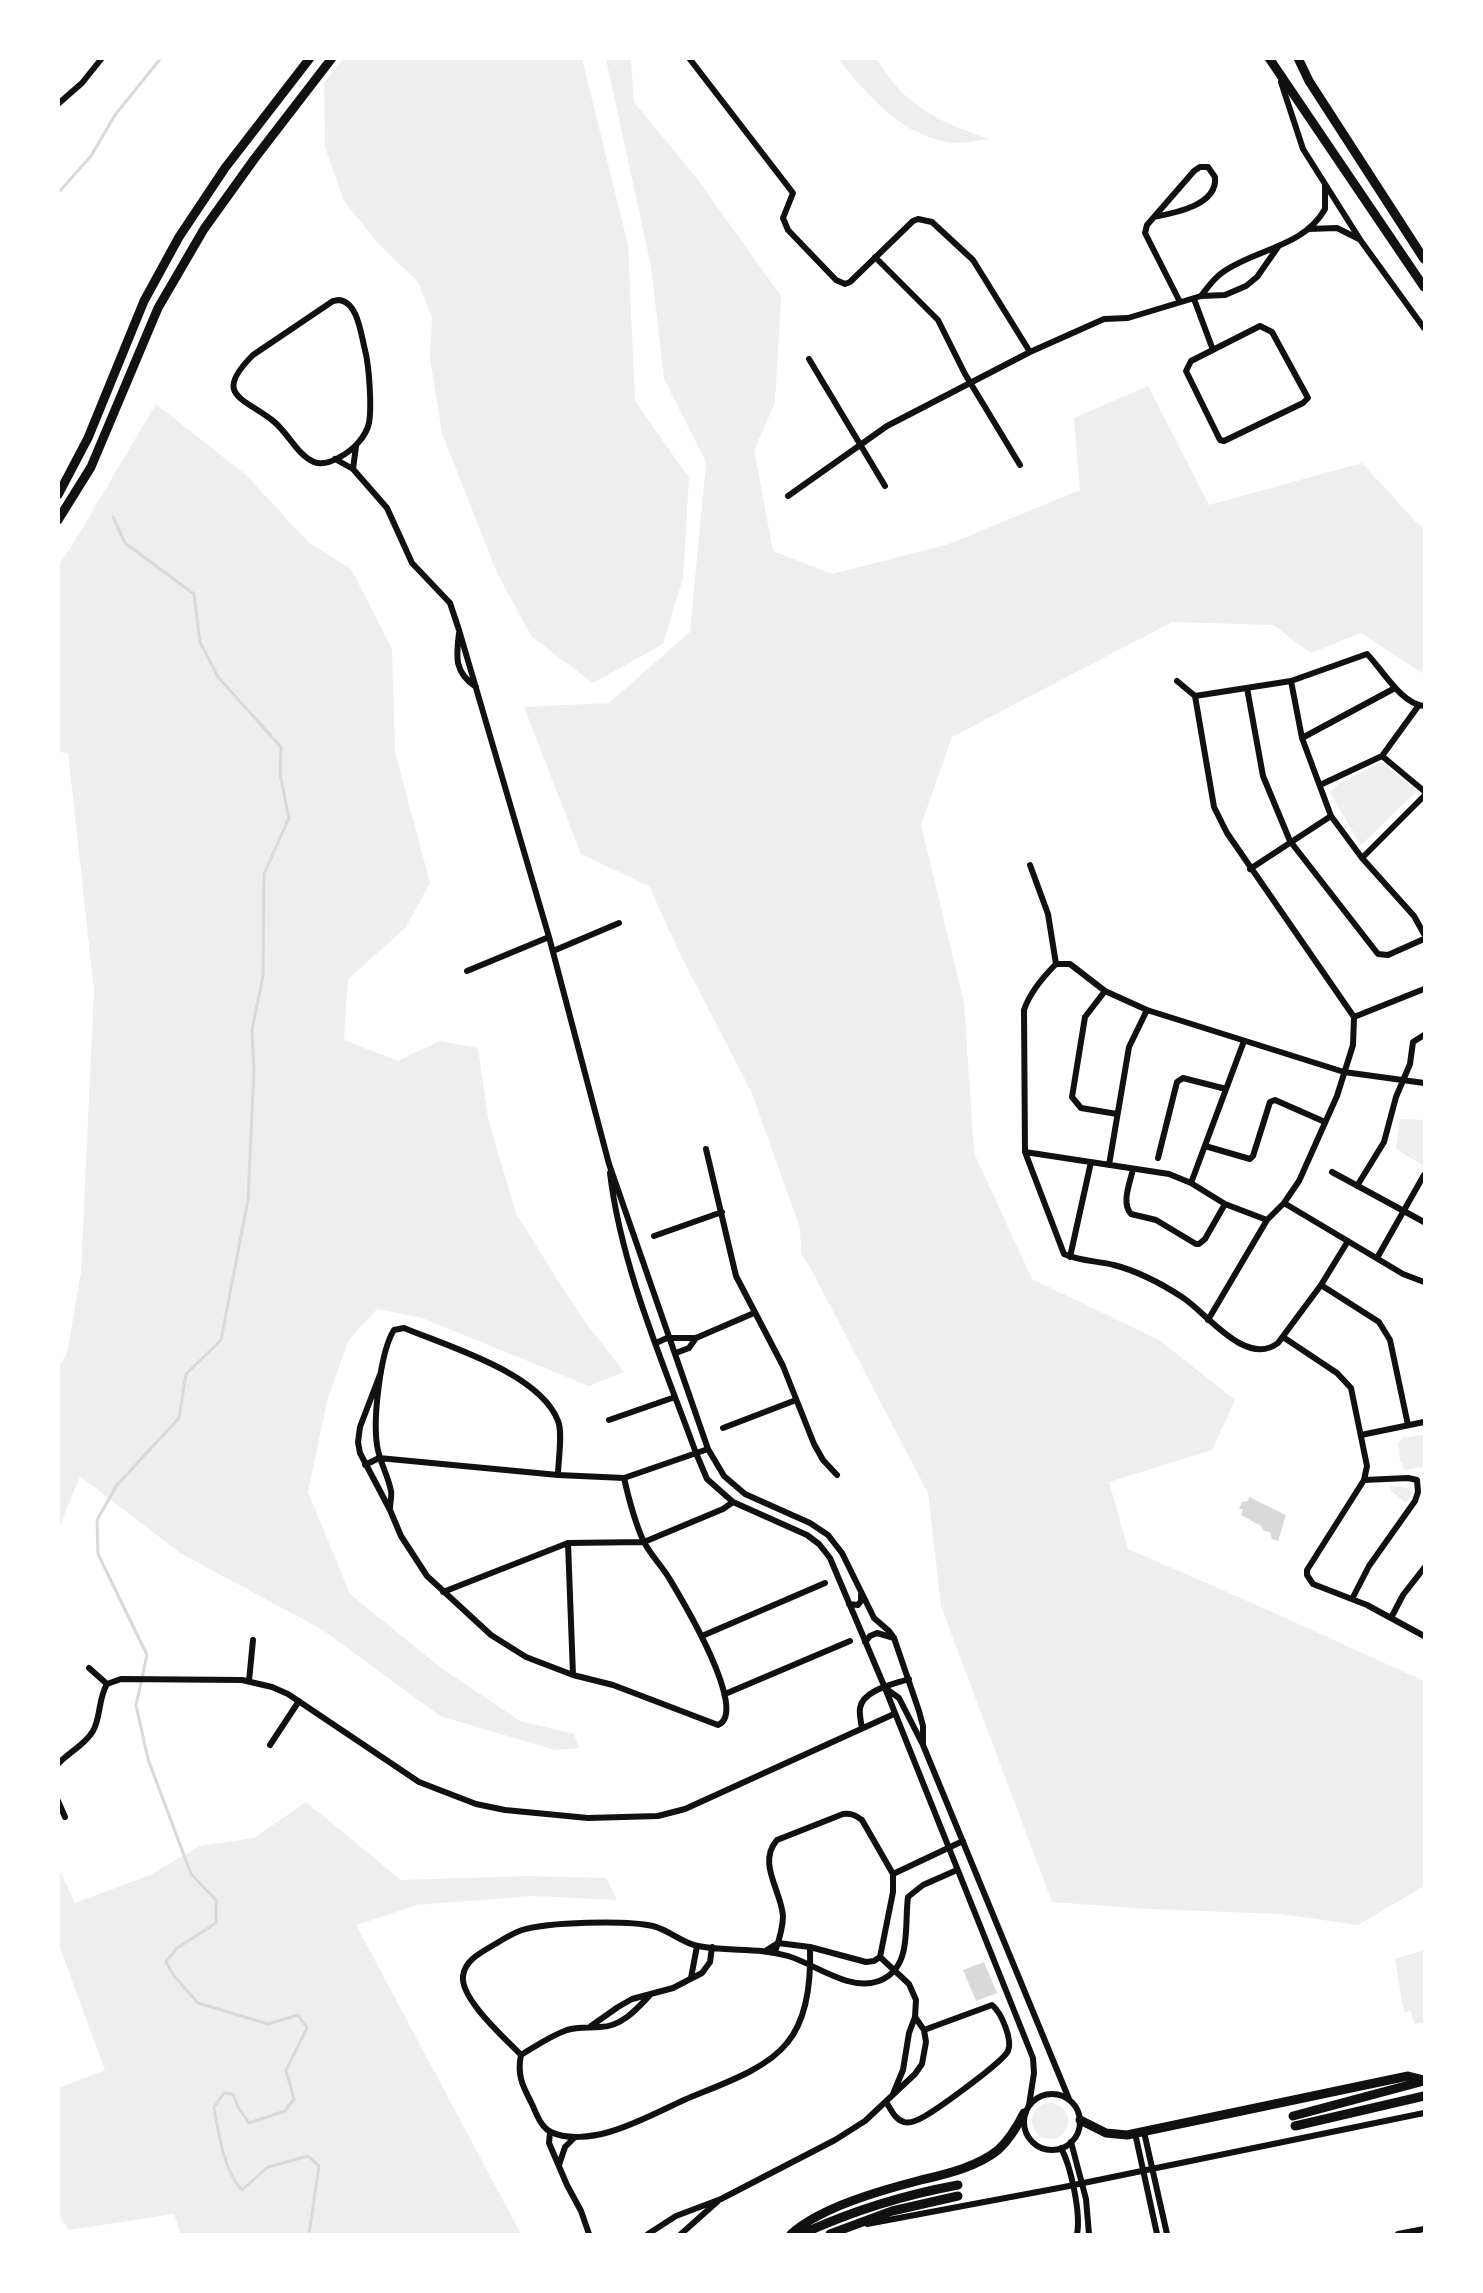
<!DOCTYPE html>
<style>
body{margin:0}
#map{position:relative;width:1483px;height:2293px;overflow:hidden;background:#fff;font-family:Roboto,sans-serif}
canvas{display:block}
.frame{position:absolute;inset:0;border:60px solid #fff;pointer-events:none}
</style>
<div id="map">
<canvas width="1483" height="2293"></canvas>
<div class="frame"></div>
</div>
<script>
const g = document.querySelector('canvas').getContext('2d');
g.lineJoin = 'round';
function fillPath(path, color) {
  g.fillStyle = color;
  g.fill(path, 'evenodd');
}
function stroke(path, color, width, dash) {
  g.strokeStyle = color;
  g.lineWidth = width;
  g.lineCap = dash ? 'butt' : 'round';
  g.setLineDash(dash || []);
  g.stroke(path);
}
const green = new Path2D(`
 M344 58 582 59 628 245 635 401 689 478 683 578 663 644 593 683 532 637 497 573 442 433 430 358 432 318 418 282 378 243 344 201 325 147 324 83Z
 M606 59H631L634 102 698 180 781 296 775 403 754 450 773 551 832 574 949 544 1080 490 1074 418 1148 386 1209 505 1362 463 1416 522 1424 528V674L1361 633 1311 653 1273 625 1172 622 952 737 921 825 964 1003 974 1153 1032 1279 1159 1340 1235 1400 1212 1450 1109 1482 1128 1549 1259 1606 1424 1681V1886L1358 1925 1281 1914 1149 1909 1052 1902 941 1606 928 1493 811 1269 801 1254 800 1228 751 1091 681 956 649 886 581 854 524 707 609 703 690 632 706 462 664 379 651 266Z
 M838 59H877C905 107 938 121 989 139 979 140 967 143 957 143 905 140 868 96 838 59Z
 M156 404 246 475 309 543 351 569 392 649 395 752 430 883 405 928 348 979 344 1040 398 1061 439 1041 478 1048 488 1118 516 1214 582 1318 624 1372 589 1386 422 1318 377 1309 348 1341 327 1401 308 1492 350 1594 441 1668 520 1721 574 1734 579 1748 555 1750 440 1716 323 1630 180 1553 80 1476 59 1528V1365L67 1354 81 1272 94 990 68 753 59 752V564L70 549Z
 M1382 762 1417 791 1361 845 1330 793 1338 784Z
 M1400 1119 1424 1120V1166L1396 1149Z
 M1423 1435 1424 1467 1403 1470 1402 1461H1400L1398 1442 1401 1441V1438Z
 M1388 1485 1408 1488 1413 1493 1406 1503 1390 1490 1391 1488Z
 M306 1802 401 1880 528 1876 606 1878 617 1900 532 1896 417 1905 356 1925 521 2234H181L174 2214 69 2230 59 2215V2088L105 2070 59 1945V1869L75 1903 150 1875 200 1846 254 1838Z
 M1424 1950V2022L1414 2024 1411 2011 1404 2012 1395 1959Z
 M1032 2121a18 18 0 1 1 36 0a18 18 0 1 1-36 0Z`);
const water = new Path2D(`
 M1249 1497 1286 1515 1278 1541 1272 1539 1270 1532 1264 1531 1261 1526 1241 1515 1243 1509H1239L1242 1502 1248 1501Z
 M984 1962 997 1993 976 2001 963 1970Z`);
const stream = new Path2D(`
 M58 193 91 156 115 115 161 58
 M113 517 125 543 194 594 200 642 218 677 281 747 280 774 289 818 264 874 263 976 252 1030 254 1070 248 1200 221 1340 186 1374 179 1418 117 1485 97 1520 98 1554 147 1655 136 1705 148 1759 191 1874 216 1900V1923L177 1948 166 1962 174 1976 198 2003 268 2024 298 2015 307 2028 286 2070 294 2099 285 2111 249 2123 238 2107 233 2094 224 2093 214 2107C218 2131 224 2172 242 2190L268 2167 308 2156 319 2166 309 2234`);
const minor = new Path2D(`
 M689 58 793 193 783 218 788 230 836 280 845 284 850 282 913 221 918 219 932 222 973 260 1030 352
 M1281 82 1303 149 1361 241 1424 328
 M58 104 82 83 102 58
 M1200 167H1208L1215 177C1218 205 1175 213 1154 217L1194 171Z
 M1154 217 1147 225 1145 233 1180 302
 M1308 229 1337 228 1359 239
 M875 257 938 320 965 374 1020 465
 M1201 296C1207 288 1214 278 1223 272 1255 249 1304 247 1325 209V185
 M1194 299 1213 350
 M339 300C358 302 361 335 365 350 369 365 372 407 369 423 366 437 353 450 340 457 333 461 323 466 314 462 296 454 288 432 272 420 242 397 213 395 253 355L333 301Z
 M1260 326 1272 332 1308 398 1303 403 1224 441 1220 440 1186 371 1191 361Z
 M809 359 885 486
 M335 459 353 469 387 508 412 563 450 603 459 630 549 937 609 1164 708 1449 724 1476 745 1494 810 1523 828 1535 842 1553 874 1618 889 1631 894 1638 919 1711 923 1726V1745L1069 2099
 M353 469 356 446
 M788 496 887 426 1030 352 1104 319 1128 318 1201 296 1225 295 1246 286 1257 277 1278 247
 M459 633C456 657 454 672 476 687
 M1177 681 1195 696 1214 807 1227 833 1354 1017 1353 1045 1337 1096 1299 1181 1284 1203 1267 1220 1208 1320
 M1291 681 1302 738 1331 816 1362 858 1414 916 1424 934
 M1247 688 1263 776 1290 841 1378 954 1388 955 1424 939
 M1195 696 1291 681 1367 654C1382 669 1401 704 1424 706
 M1302 738 1395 688
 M1382 756 1424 791
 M1320 785 1382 756 1419 705
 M1362 858 1424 796
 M1030 865 1048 914 1056 964
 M1250 869 1331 816
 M553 951 619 923
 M467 971 549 937
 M1105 991 1085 1017 1072 1097 1081 1108 1117 1114
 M1354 1017 1424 989
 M1205 1146 1250 1159 1253 1156 1270 1102 1275 1100 1325 1122
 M706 1149 736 1276 783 1366 814 1444 823 1460 837 1475
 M1025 1152 1169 1174 1191 1183 1225 1204 1267 1220
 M1158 1158 1177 1082 1183 1078 1226 1089
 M1109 1165 1129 1047 1147 1010
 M1133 1169C1130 1183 1121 1203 1131 1214L1156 1220 1196 1244H1199L1205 1239 1225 1204
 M1332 1172 1424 1222
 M610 1173C621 1267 664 1365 696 1453L707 1479 733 1502 807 1535 819 1544 830 1558 885 1688 1033 2058 1034 2073 1029 2105
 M1191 1183 1244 1041
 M1357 1186 1384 1142 1396 1097 1410 1064 1413 1042 1424 1035
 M1284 1203 1403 1274 1424 1282
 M654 1236 722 1212
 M1348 1241 1321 1285 1278 1343C1246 1368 1206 1312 1182 1297 1162 1284 1137 1271 1114 1265 1098 1261 1079 1261 1064 1254L1025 1152 1024 1010C1030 992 1043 977 1056 964H1070L1105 991 1147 1010 1344 1072 1424 1083
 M1070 1257 1091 1162
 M1377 1258 1424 1175
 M1321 1285 1379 1322 1390 1340 1408 1425
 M1283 1337 1337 1373 1351 1388 1367 1466 1364 1480 1307 1570V1575L1313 1584 1367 1605 1424 1636
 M656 1343 667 1338H696L754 1313
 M676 1353 689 1348 696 1338
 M381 1372 360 1427 358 1442 360 1453 390 1510 401 1536 427 1576 491 1635 526 1657 573 1675 613 1685 718 1725C750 1712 681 1598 669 1578 661 1565 649 1553 643 1540 634 1520 629 1500 624 1478
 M609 1420 675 1397
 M723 1428 796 1400
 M1361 1435 1424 1422
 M365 1465 379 1458 558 1475 624 1478 708 1449
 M390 1509C390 1503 392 1496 391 1491 388 1475 379 1461 377 1445 373 1419 380 1352 394 1330L404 1328C447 1346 540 1373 558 1421 563 1432 558 1462 558 1475
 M568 1543 573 1675
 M443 1592 568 1543 644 1542 723 1509 733 1502
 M1352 1599 1369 1566 1415 1501 1418 1492 1417 1480 1408 1478 1364 1480
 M849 1604 858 1605 861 1601V1595
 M1391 1618 1403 1595 1424 1568
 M702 1636 825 1583
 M865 1642 870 1636 877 1633 894 1638
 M89 1668 107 1684
 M249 1681 253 1640
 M885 1688 899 1698 922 1743
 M725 1694 850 1641
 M862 1728C861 1722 859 1714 860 1708 863 1690 894 1684 909 1679
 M270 1745 299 1701
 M58 1764C69 1752 85 1745 93 1731 101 1717 98 1699 107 1684L121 1679 242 1680 272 1687 288 1694 419 1782 476 1804 505 1810 588 1818 658 1816 685 1809 894 1714
 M58 1801 65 1817
 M893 1874 963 1841
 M767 1950 778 1943 810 1947 866 1962 874 1961 880 1957 893 1892V1874L862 1820C855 1815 851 1813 843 1814L777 1840C757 1863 781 1890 783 1916 783 1929 779 1940 775 1952
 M880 1957 909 1984 916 2000 915 2017 909 2033 903 2070 893 2094
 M691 1978 697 1946
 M650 1995C637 2009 621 2027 600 2027 588 2028 578 2027 567 2030 550 2036 536 2046 521 2055 517 2074 522 2085 531 2102 536 2112 540 2127 551 2132 567 2140 592 2137 609 2132 634 2125 660 2111 684 2100 716 2086 765 2071 787 2043 808 2018 811 1978 810 1947
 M591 2026 618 2007 632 1999 673 1988 702 1973 710 1962 712 1947
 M521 2055C506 2039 460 1999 463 1976 465 1959 484 1951 497 1943 505 1938 513 1933 522 1930 548 1922 626 1920 653 1926 669 1930 682 1943 698 1946 729 1952 758 1947 788 1956 815 1964 849 1992 879 1981 913 1968 904 1926 908 1897L923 1885 957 1870
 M1024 2122a28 28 0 1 1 56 0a28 28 0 1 1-56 0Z
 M886 2102C891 2109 895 2120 904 2122 910 2124 920 2119 925 2116 939 2108 1003 2062 1008 2051 1013 2040 1001 2012 992 2005L924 2030
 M550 2132 549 2143 567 2185 581 2211 589 2234
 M1144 2132 1167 2234
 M1135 2133 1157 2234
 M1071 2142 1086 2199 1089 2234
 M1061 2148C1071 2166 1081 2214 1077 2234
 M559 2165 565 2147 574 2138
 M867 2224 1064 2187 1424 2113
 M648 2234 676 2216 721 2199 835 2140 865 2121 915 2074 922 2064 926 2042 924 2030 915 2017
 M681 2234 718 2201
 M1398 2234 1424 2229`);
const primary = new Path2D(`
 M1269 58 1424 287
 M1298 58 1309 81 1424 259
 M58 495 88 438 144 301 179 237 225 168 310 58
 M58 520 91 467 158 308 204 229 255 158 332 58
 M1293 2116 1424 2081
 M1080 2120 1106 2133 1127 2135 1408 2076 1424 2080
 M1295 2126 1424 2096
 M791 2234C821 2207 882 2190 921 2180 946 2174 977 2167 998 2150 1009 2140 1017 2127 1024 2113
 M802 2234C852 2211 903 2195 958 2185
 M830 2234 892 2211 958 2196`);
fillPath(green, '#eee');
fillPath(water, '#d9d9d9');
stroke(stream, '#d9d9d9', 3);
stroke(minor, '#111', 6);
stroke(primary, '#111', 9);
</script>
